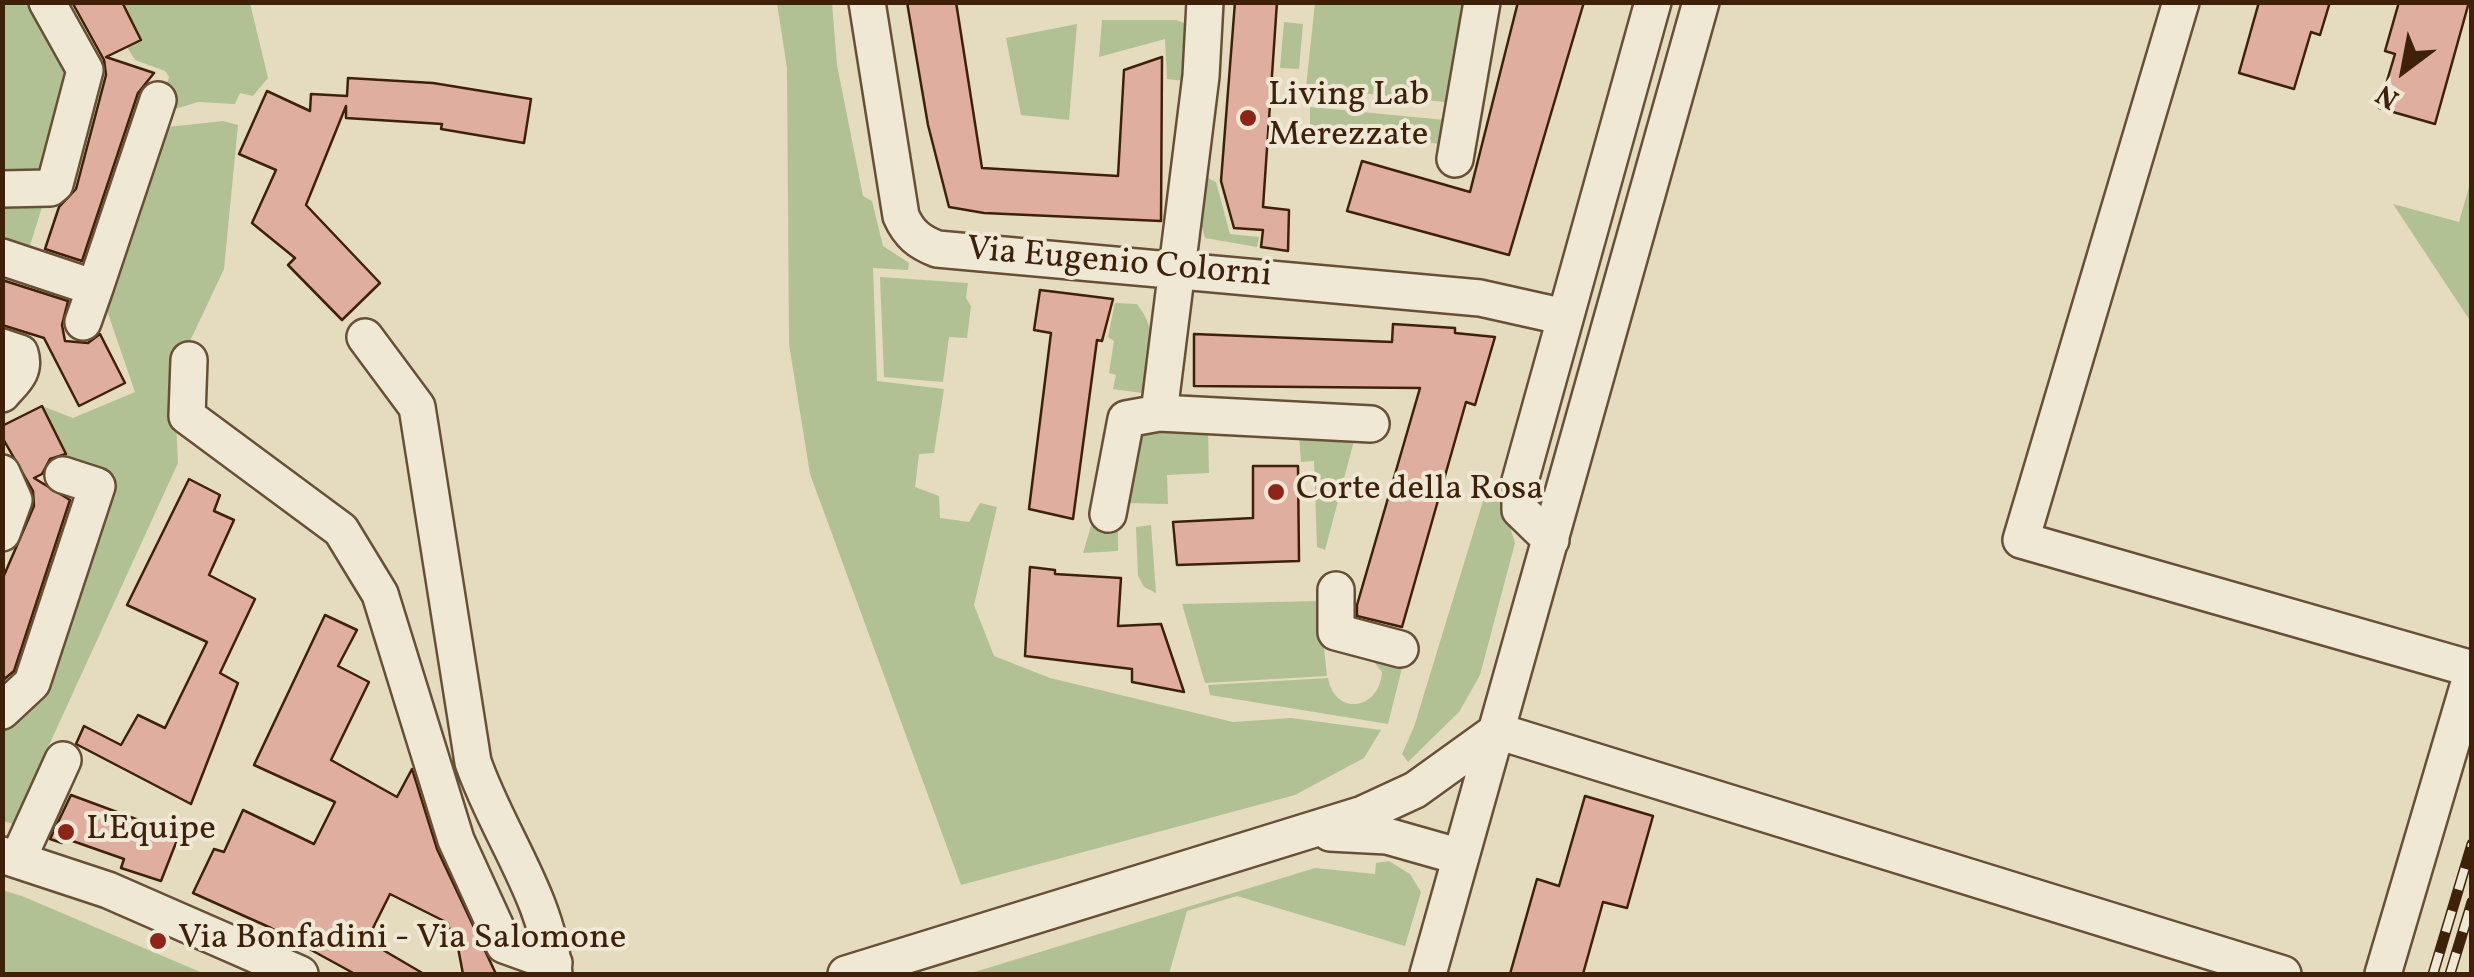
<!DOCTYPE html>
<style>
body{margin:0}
#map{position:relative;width:2474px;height:977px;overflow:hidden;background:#e5dbbf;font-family:Vollkorn,serif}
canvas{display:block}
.frame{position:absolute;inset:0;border:5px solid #3e2108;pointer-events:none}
.north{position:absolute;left:2354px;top:20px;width:100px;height:100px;-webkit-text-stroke:8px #eee8d5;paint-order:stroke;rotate:212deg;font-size:28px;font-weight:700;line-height:40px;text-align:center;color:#3e2108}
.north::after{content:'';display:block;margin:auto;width:35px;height:45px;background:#3e2108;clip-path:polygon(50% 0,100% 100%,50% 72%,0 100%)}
</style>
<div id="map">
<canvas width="2474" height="977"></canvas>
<div class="frame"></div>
<div class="north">N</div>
</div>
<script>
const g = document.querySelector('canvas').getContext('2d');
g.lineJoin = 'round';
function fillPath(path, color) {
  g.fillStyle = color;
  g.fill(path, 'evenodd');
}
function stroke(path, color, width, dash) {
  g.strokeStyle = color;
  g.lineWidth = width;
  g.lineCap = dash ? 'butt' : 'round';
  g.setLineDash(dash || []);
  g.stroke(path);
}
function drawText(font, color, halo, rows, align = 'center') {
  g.font = font + ' Vollkorn,serif';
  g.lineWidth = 8;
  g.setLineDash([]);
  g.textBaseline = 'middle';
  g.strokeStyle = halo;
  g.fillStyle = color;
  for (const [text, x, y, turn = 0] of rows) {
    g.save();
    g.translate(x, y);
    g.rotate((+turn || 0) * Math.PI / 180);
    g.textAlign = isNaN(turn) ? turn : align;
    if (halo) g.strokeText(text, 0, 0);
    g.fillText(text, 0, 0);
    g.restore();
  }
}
const green = new Path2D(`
 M2 3H38L70 74 52 175 3 182Z
 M122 3H250L268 78 253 96 240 93 235 104 198 102 172 110 163 97 169 77 165 71 135 60 127 47Z
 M777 3H832L837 65 863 196 872 201 883 246 909 263 908 270 873 268 877 381 944 389 934 453 919 454 915 487 939 496 940 518 969 522 980 503 997 507 974 605 994 656 1050 678 1233 722 1291 718 1381 730 1364 758 1295 795 961 885 810 474 789 344 787 68Z
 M1315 3H1471L1453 103 1306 87Z
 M1102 20H1176L1187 24 1186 81 1167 79 1165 39 1099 57Z
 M1284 22 1303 24 1299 69 1280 68Z
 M1077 24 1069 120 1021 115 1006 38Z
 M1310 107 1445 120 1440 144 1310 126Z
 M223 121 238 125 224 269 174 375 178 463 13 824 3 821 2 729 44 695 115 475 69 461 42 406 73 418 135 392 103 299 159 128Z
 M1206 177 1216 182 1230 234 1259 237 1257 247 1205 238 1201 223Z
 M2471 180V322L2393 204 2459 222Z
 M2 199 43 204 27 255 3 248Z
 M880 277 968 283 966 298 971 306 967 338 949 337 943 382 884 377Z
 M1115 303 1137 304C1160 333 1152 360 1142 393L1113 389 1116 375 1109 373 1114 341 1108 337Z
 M1138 430 1208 432 1209 473 1167 475 1168 504 1126 503Z
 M1299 436 1355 437 1325 550 1317 547 1314 461 1301 462Z
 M1483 501 1502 502 1515 543 1480 675 1459 712 1408 762 1402 754 1414 727Z
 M1151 525 1156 593 1144 587 1138 576 1136 527Z
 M1091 526 1118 527V551L1083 553Z
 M1319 601 1327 676 1205 683 1182 604Z
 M1347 645 1403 664 1388 724 1210 695 1208 685 1328 678C1335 717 1380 710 1382 672L1369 656 1345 654Z
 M1389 861 1410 874 1421 892 1405 946 1237 896 1187 911 1169 974H968L1315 868 1375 874 1376 863Z
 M2 890 22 896 205 974H3Z`);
const building = new Path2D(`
 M72 2H122L141 40 106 57 154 73 138 93 82 261 45 249 59 207 76 189 106 75 104 60Z
 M907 2H956L982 168 1118 176 1124 70 1162 57 1161 221 984 213 949 207 928 125Z
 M1235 2H1277L1263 207 1289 210 1288 251 1261 247 1263 230 1234 228 1221 181Z
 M1518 2H1584L1509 255 1347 211 1362 161 1470 192Z
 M2259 2H2330L2320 35 2311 32 2294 89 2239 73Z
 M2399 2H2469L2435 124 2379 108 2395 54 2385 51Z
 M348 78 433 83 531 99 524 143 441 129 442 124 346 118V106L306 205 380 283 342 320 288 265 295 258 252 223 276 170 239 154 267 91 310 111 311 94 347 96Z
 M2 280 68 301 62 325 65 341 88 343 100 334 125 383 79 406 44 338 2 325Z
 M1040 290 1113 299 1102 341 1097 340 1073 519 1029 509 1051 333 1034 330Z
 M1393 324 1455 328V333L1495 337 1475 405 1466 402 1402 627 1357 616V605L1420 388 1194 386V334L1392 342Z
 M42 406 66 454 50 459 42 474 34 478 70 500 14 671 2 681V580L34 506 33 491 2 437V426Z
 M1253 466H1298L1299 561 1177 565 1173 522 1253 518Z
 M189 479 220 495 214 511 234 520 209 575 255 599 220 673 238 683 191 804 76 744 84 726 121 745 138 715 165 728 207 642 127 605Z
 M1030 567 1055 570V574L1121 578 1118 626 1161 624 1184 692 1132 682V669L1025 656Z
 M325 615 357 630 338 666 369 682 331 760 397 797 412 769 437 849 496 974H463L456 937 451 936 448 923 390 894 371 932 349 930 424 974H355L271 928 193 893 214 849 224 852 243 810 314 844 335 802 254 765Z
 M71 795 179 835 161 881 121 868 124 859 64 838 62 843 50 839Z
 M1585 796 1653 816 1627 908 1603 902 1583 974H1510L1537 879 1559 886Z`);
const minor = new Path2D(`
 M867 2 901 216C909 234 919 242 937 249L1480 298 1565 317
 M2181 2 2021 540 2472 669
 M1455 159 1482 2
 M2 189 50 188 55 184 85 70 47 2
 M2 257 95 288 83 322
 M95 288 158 100
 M365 337 417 407 473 762C497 832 549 900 554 974
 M2 347 20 353C26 372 14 380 2 394
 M189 360 187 416 341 530 380 594 456 840 504 945 554 963
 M1159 413 1371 424
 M2 473 14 500 2 533
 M1108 514 1126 419 1159 413 1201 76 1205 2
 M1551 540 1520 510V481L1653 2
 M1336 590V632L1400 649
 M2 711 32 683 97 486 63 475
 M1497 731 2283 974
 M1330 833 1387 836 1461 857
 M2 855 108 890 300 974
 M18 859 63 760
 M846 974 1363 814 1415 790 1497 731
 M1428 974 1701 2
 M2383 974 2472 673`);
const rail = new Path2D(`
 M2433 974 2472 844
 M2450 974 2472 902`);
const markers = [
 [1248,118,10,"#8f2418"],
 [1276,492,10,"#8f2418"],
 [66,832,10,"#8f2418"],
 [158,941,10,"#8f2418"]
];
const poiNames = [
 ["Living Lab",1268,98],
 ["Merezzate",1268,138],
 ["Corte della Rosa",1296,492],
 ["L'Equipe",86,832],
 ["Via Bonfadini - Via Salomone",178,941]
];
const streetNames = [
 ["Via Eugenio Colorni",1119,265,5]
];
fillPath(green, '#b2c194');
fillPath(building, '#e0ae9f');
stroke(building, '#3e2108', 2.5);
stroke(minor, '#685036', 40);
stroke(minor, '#eee8d5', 35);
stroke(rail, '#3e2108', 11);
stroke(rail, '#eee8d5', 8, [22]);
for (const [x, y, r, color] of markers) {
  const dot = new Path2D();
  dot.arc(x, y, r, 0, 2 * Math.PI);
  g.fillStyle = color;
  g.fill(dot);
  stroke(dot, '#eee8d5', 4);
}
drawText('35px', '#3e2108', '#eee8d5', poiNames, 'left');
drawText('35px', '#3e2108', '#eee8d5', streetNames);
</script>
